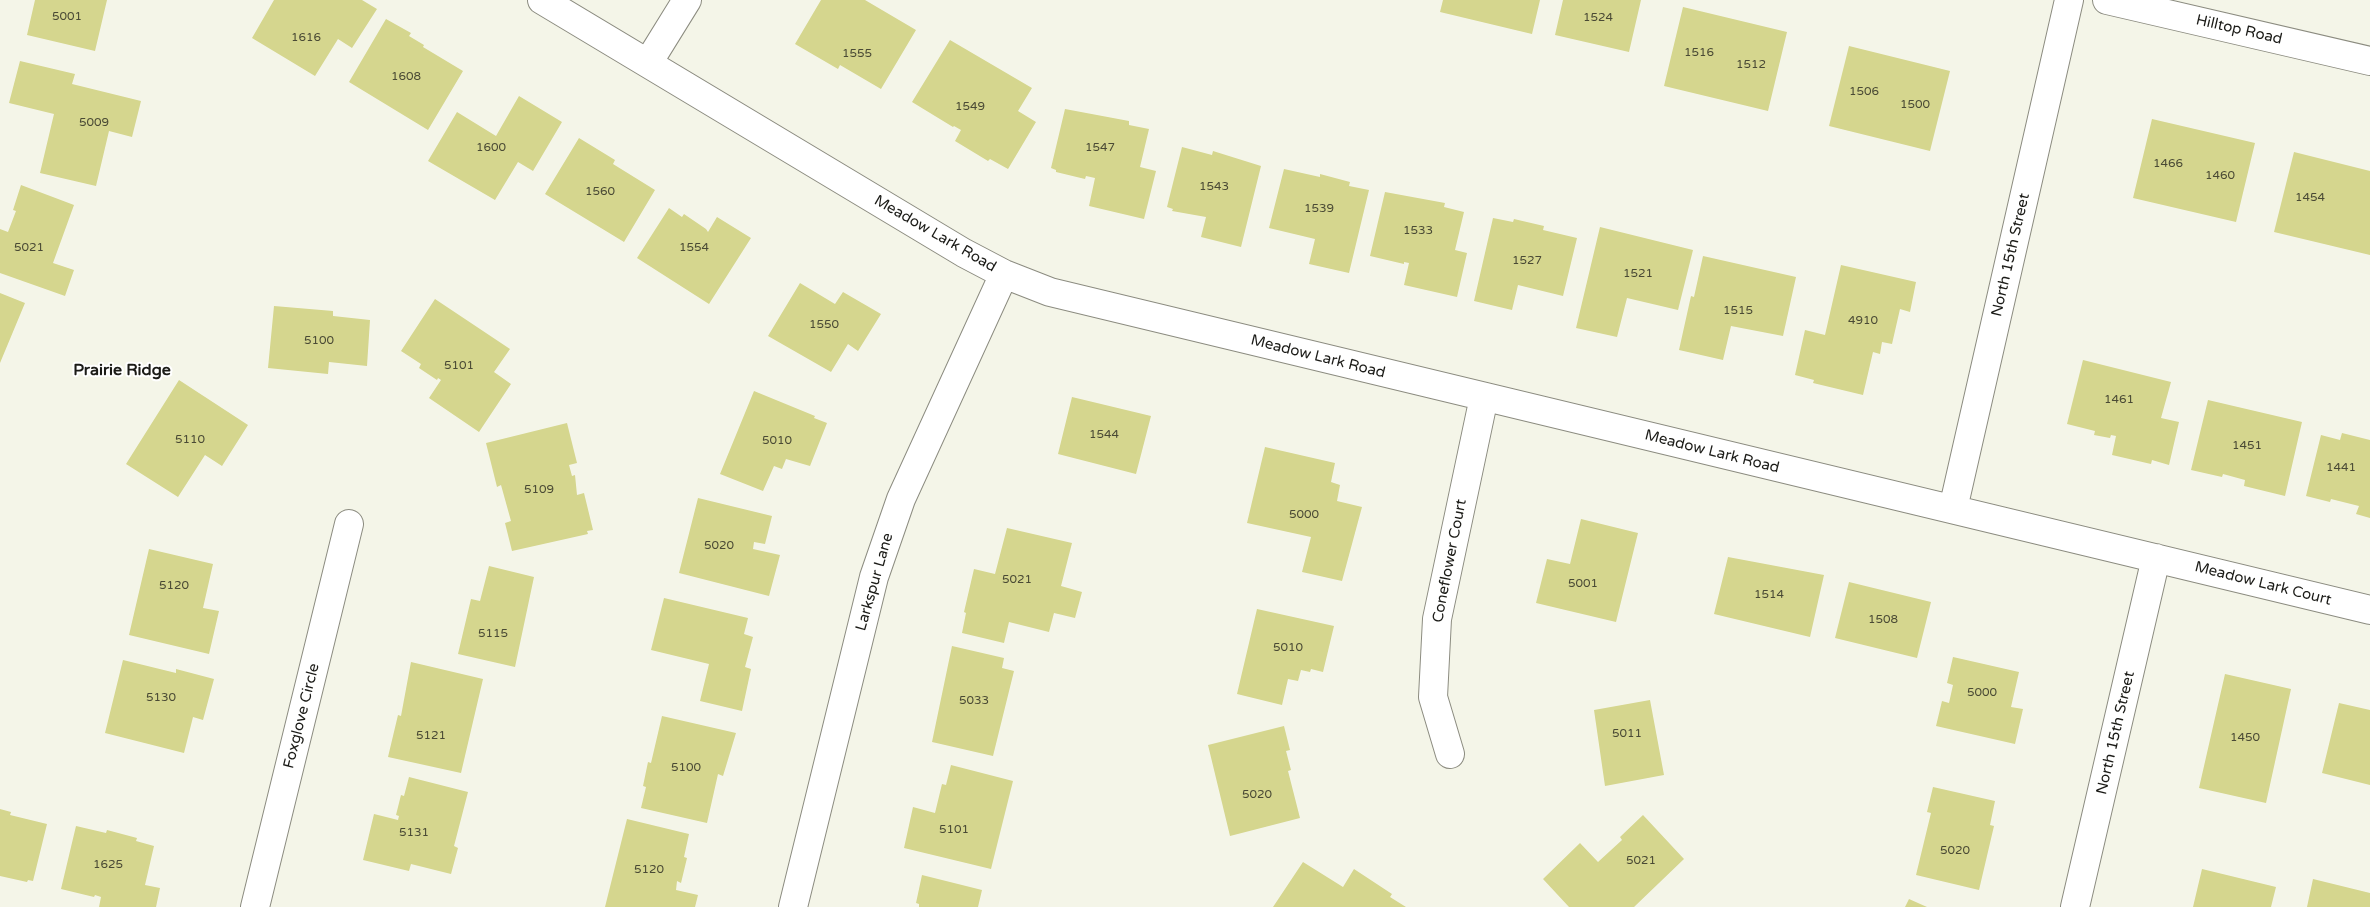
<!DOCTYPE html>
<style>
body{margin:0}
canvas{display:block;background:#f4f5e8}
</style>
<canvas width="2370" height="907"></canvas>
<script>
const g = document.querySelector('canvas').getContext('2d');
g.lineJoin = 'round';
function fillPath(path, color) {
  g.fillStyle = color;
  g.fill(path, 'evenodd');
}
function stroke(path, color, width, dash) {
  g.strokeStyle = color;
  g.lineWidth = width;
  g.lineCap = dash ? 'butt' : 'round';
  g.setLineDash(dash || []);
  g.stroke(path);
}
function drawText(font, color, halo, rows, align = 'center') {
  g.font = font + ' "Varela Round",sans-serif';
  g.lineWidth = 4;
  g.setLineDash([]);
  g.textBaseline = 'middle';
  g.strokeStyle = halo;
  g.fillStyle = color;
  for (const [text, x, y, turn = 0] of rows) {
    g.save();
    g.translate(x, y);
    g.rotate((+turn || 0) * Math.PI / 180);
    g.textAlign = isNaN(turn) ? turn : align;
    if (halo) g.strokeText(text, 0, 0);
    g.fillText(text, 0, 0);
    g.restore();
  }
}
const building = new Path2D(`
 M35 0H107L95 51 27 35Z
 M274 0H362L377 9 352 48 338 39 315 76 252 38Z
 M821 0H865L916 30 881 89 840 65 838 69 795 44Z
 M1443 0H1540L1532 34 1440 12Z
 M1563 0H1641L1629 52 1555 35Z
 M1683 7 1787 32 1768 111 1664 86Z
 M386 19 411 33 409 36 424 45 423 47 463 71 428 130 349 82Z
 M950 40 1032 88 1018 111 1036 122 1008 169 990 159 988 161 955 141 961 130 954 126 953 127 912 102Z
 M1849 46 1950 71 1930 151 1829 126Z
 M20 61 75 74 72 84 141 101 132 137 109 131 96 186 40 173 54 114 9 103Z
 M519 96 562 122 533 171 518 162 495 200 428 161 457 112 496 136Z
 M1065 109 1129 121V125L1149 129 1140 167 1156 171 1144 219 1089 206 1095 178 1086 176 1085 179 1056 172V170L1051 168Z
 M2152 119 2255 143 2236 222 2133 198Z
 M579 138 615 160 613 164 655 190 624 242 545 194Z
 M1182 147 1212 155 1213 151 1261 166 1241 247 1201 237 1206 217 1172 211 1173 209 1167 207Z
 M2294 152 2370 171V255L2274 232Z
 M1284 169 1320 177V174L1350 182 1349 186 1369 190 1349 273 1309 264 1315 239 1269 228Z
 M21 185 74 205 53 263 74 270 65 296 0 273V229L8 232 16 211 13 210Z
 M1385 192 1445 203 1444 207 1464 212 1455 250 1467 253 1457 297 1404 285 1409 263 1404 262V264L1370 256Z
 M669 208 682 217 684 214 706 229 708 232 717 217 751 238 709 304 637 258Z
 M1493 218 1513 222 1514 219 1544 226 1543 230 1577 238 1563 296 1518 285 1512 310 1474 301Z
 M1600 227 1693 250 1678 310 1627 298 1617 337 1576 328Z
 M1703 256 1796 277 1783 336 1731 326 1723 360 1679 350 1691 296 1694 297Z
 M1841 265 1916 282 1910 312 1900 309 1892 344 1882 342 1880 354 1873 352 1863 395 1813 383 1814 380 1795 375 1805 330 1825 335Z
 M800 283 835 304 843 292 881 314 858 351 848 344 831 372 768 336Z
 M0 293 25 303 0 363Z
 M435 299 510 349 494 372 511 384 479 432 429 398 441 380 438 378 437 380 419 368 421 364 401 351Z
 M274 306 333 311V316L370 320 367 366 329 362 328 374 268 368Z
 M2083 360 2171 382 2161 418 2179 422 2169 465 2152 460 2151 464 2112 455 2116 436 2111 435 2110 438 2094 435 2095 431 2067 424Z
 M179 380 248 425 222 466 205 455 178 497 126 464Z
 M754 391 815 416 814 418 827 423 810 466 786 459 782 469 774 466 763 491 720 474Z
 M1072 397 1151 416 1136 474 1058 454Z
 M2208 400 2302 422 2285 496 2244 486 2245 480 2223 474 2222 477 2191 470Z
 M567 423 577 463 569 465 572 476 575 475 577 495 584 493 593 530 587 531 588 534 512 551 505 523 511 521 501 485 497 487 486 443Z
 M2342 433 2370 440V518L2356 514 2359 506 2331 499 2330 502 2306 496 2321 435 2340 440Z
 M1265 447 1335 463 1331 482 1340 485 1337 501 1362 507 1342 581 1302 572 1311 537 1247 523Z
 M698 498 772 516 765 544 754 542 753 549 780 555 769 596 679 573Z
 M1581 519 1638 533 1616 622 1536 603 1547 559 1570 564Z
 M1007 528 1072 543 1061 586 1082 592 1075 618 1054 613 1049 632 1009 622 1004 643 962 633 966 613 964 612 974 569 995 574Z
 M149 549 213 564 203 608 219 611 209 654 129 635Z
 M1728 557 1824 575 1810 637 1714 614Z
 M489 566 534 577 515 667 458 654 471 599 480 601Z
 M1849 582 1931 602 1917 658 1835 638Z
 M664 598 748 618 744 634 753 637 745 667 751 669 742 711 700 701 709 664 651 650Z
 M1257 609 1334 626 1323 672 1311 669 1310 672 1301 670 1298 681 1288 679 1282 705 1237 694Z
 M952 646 1004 658 1002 668 1014 671 993 756 932 742Z
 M1953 657 2019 672 2011 707 2023 709 2015 744 1936 726 1942 701 1949 703 1953 685 1947 683Z
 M123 660 176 673V669L214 679 203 720 193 717 184 753 105 733Z
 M411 662 483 679 461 773 388 757 398 715 401 716Z
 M2225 674 2291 689 2266 803 2199 788Z
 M1650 700 1664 775 1605 786 1594 710Z
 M2339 703 2370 710V785L2322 773Z
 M662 716 736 733 723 776 718 774 707 823 641 808 646 787 643 786 648 762 651 763Z
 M1284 726 1290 750 1286 751 1291 770 1288 771 1300 818 1230 836 1208 745Z
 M951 765 1013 781 991 869 904 848 913 807 935 813 942 784 946 785Z
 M409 777 468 792 454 846 458 848 451 874 411 864 409 871 363 860 374 814 398 820 399 816 396 815 401 795 404 796Z
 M1933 787 1995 801 1990 825 1994 826 1979 890 1916 875 1931 813 1927 812Z
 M0 809 11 812 10 815 47 824 33 881 28 880 27 882 0 876Z
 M1643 815 1684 859 1634 907H1569L1543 879 1580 843 1598 862 1622 840 1620 837Z
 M627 819 689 834 684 857 687 858 681 883 677 881 676 890 698 895 695 907H605Z
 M76 826 106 833 107 830 137 838 136 841 154 846 145 885 160 888 156 907H99L101 897 95 895 94 897 61 889Z
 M1303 862 1343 887 1354 869 1392 894 1390 897 1406 907H1273Z
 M2202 869 2276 887 2271 907H2193Z
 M922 875 982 890 978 907H919V904L916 903Z
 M2313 879 2370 893V907H2307Z
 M1909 899 1927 907H1905Z`);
const minor = new Path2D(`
 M542 0 964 253 1004 274 1050 292 2370 610
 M2107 0 2370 61
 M648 63 687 0
 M1953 509 2069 0
 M1450 754 1433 697 1437 619 1484 397
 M255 907 349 524
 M793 907 874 577 901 499 1004 274
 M2075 907 2156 558`);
const numberNames = [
 ["5001",67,17],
 ["1524",1598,18],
 ["1616",306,38],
 ["1516",1699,53],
 ["1555",857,54],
 ["1512",1751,65],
 ["1608",406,77],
 ["1506",1864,92],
 ["1500",1915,105],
 ["1549",970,107],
 ["5009",94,123],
 ["1600",491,148],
 ["1547",1100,148],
 ["1466",2168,164],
 ["1460",2220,176],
 ["1543",1214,187],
 ["1560",600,192],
 ["1454",2310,198],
 ["1539",1319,209],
 ["1533",1418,231],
 ["5021",29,248],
 ["1554",694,248],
 ["1527",1527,261],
 ["1521",1638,274],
 ["1515",1738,311],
 ["4910",1863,321],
 ["1550",824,325],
 ["5100",319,341],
 ["5101",459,366],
 ["1461",2119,400],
 ["1544",1104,435],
 ["5110",190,440],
 ["5010",777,441],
 ["1451",2247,446],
 ["1441",2341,468],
 ["5109",539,490],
 ["5000",1304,515],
 ["5020",719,546],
 ["5021",1017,580],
 ["5001",1583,584],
 ["5120",174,586],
 ["1514",1769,595],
 ["1508",1883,620],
 ["5115",493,634],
 ["5010",1288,648],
 ["5000",1982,693],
 ["5130",161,698],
 ["5033",974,701],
 ["5011",1627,734],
 ["5121",431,736],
 ["1450",2245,738],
 ["5100",686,768],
 ["5020",1257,795],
 ["5101",954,830],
 ["5131",414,833],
 ["5020",1955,851],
 ["5021",1641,861],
 ["1625",108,865],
 ["5120",649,870]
];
const streetNames = [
 ["Hilltop Road",2239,30,13],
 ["Meadow Lark Road",935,234,30],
 ["North 15th Street",2011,255,-77],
 ["Meadow Lark Road",1318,357,14],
 ["Meadow Lark Road",1712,452,14],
 ["Coneflower Court",1450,561,-79],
 ["Larkspur Lane",875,582,-74],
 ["Meadow Lark Court",2263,584,14],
 ["Foxglove Circle",302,716,-76],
 ["North 15th Street",2116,733,-77]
];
const neighbourhoodNames = [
 ["Prairie Ridge",122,371]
];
fillPath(building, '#d5d68e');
stroke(minor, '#8c8c80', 30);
stroke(minor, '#fff', 28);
drawText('12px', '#4a4a35', null, numberNames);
drawText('15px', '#1b1b17', '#fff', streetNames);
drawText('bold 16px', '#1b1b17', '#fff', neighbourhoodNames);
</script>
